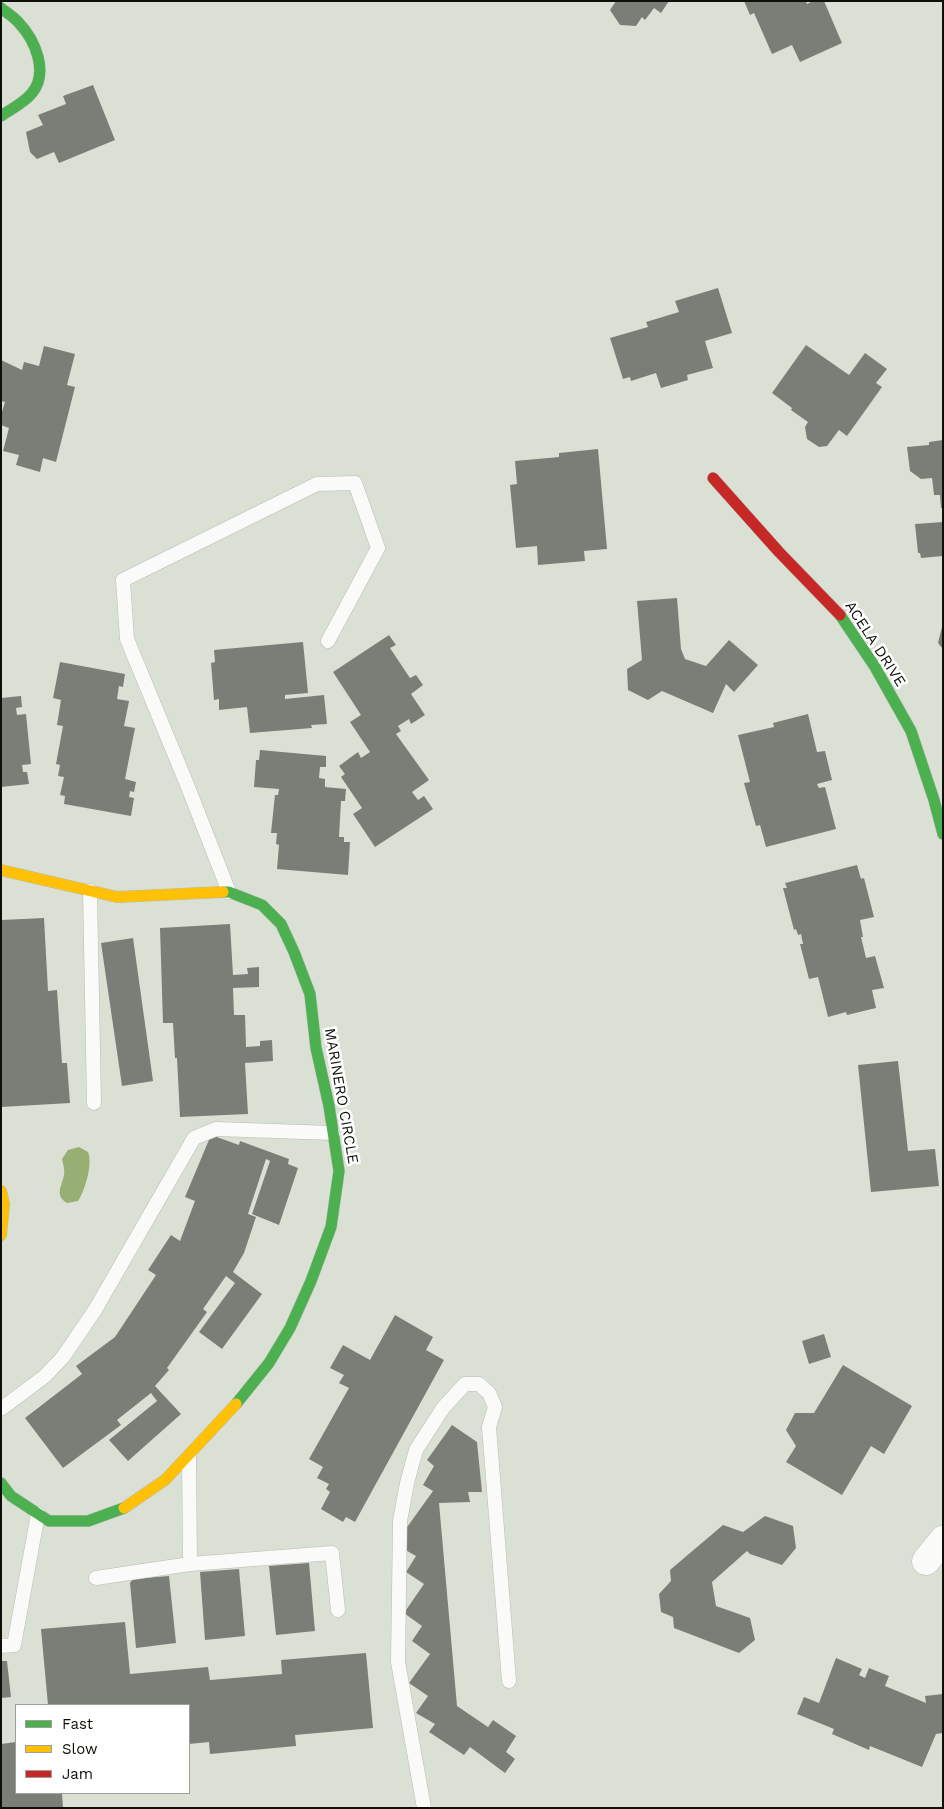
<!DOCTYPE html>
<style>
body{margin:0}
#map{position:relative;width:944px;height:1809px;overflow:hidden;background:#dbe0d5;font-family:"Work Sans",sans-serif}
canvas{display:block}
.frame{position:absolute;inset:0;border:2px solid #0d1009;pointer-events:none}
.legend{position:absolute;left:15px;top:1704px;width:175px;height:90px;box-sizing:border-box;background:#fff;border:1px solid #9e9f9d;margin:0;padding:6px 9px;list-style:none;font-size:15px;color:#0d1009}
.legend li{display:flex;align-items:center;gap:10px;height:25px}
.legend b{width:25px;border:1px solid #9e9f9d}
</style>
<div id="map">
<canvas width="944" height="1809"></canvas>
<div class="frame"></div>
<ul class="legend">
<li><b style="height:6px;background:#4caf50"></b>Fast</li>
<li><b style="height:6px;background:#ffc107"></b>Slow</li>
<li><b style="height:6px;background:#c62828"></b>Jam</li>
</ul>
</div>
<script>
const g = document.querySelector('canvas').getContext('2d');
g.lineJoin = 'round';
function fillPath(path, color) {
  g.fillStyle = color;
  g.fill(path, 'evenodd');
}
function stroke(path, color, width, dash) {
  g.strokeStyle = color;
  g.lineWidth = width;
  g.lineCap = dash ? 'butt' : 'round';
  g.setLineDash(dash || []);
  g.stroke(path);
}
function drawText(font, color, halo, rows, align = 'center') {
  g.font = font + ' "Work Sans",sans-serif';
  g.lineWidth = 5;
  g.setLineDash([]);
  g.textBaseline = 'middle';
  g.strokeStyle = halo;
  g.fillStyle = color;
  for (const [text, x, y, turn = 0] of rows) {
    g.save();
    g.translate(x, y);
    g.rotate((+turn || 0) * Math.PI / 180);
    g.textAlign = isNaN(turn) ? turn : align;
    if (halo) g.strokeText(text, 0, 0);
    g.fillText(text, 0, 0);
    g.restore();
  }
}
const water = new Path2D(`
 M79 1147 88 1152C93 1163 85 1191 78 1201L67 1203C54 1195 62 1186 64 1175 65 1170 63 1164 62 1159L68 1150Z`);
const building = new Path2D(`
 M616 1H669L661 13 654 8 645 20 642 17 636 26 620 25 610 10Z
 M744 1H806L807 4 813 1H824L842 43 800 62 792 45 772 54 754 13 750 15Z
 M93 85 115 140 59 163 54 152 37 159 30 152 26 132 43 125 38 115 66 104 63 96Z
 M718 288 732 333 705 341 713 368 687 375 688 380 661 388 656 373 631 381 630 377 623 379 610 338 648 327 646 322 679 312 675 301Z
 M806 345 849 375 865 353 887 369 876 383 882 387 847 436 839 430 827 446 819 447 807 439 805 427 808 422 791 410 792 408 772 393Z
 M44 346 75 354 67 385 75 387 56 462 43 458 40 472 16 465 19 455 3 451 9 428 1 425V415L5 402 1 401V360L22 370 24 362 39 366Z
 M943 440V508H941L940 495H934L932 478 921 479 910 471 907 447 929 445V442Z
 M598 449 607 549 584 551 585 561 538 565 537 546 516 548 510 485 517 484 515 461 559 457V453Z
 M943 522V556L921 558 920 553H918L915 524Z
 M677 598 681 649 685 659 706 666 729 640 758 665 734 692 726 684 713 713 662 691 648 700 628 690 627 669 642 660 637 601Z
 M942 627H943V649L938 643Z
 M389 635 396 645 390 648 410 678 416 675 423 685 411 694 425 715 411 724 409 719 398 726 401 731 396 734 429 780 412 792 418 800 424 796 433 809 375 847 353 814 362 808 341 777 345 774 339 766 358 752 361 758 370 752 350 722 361 715 333 672Z
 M303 642 308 693 285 695V699L324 695 327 724 311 725 312 728 250 733 247 707 219 710V699L214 700 211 663 215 662 214 650Z
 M60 662 125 674 123 687 119 686 117 699 129 701 124 726 135 728 125 779 136 782 134 792 130 791 129 797 134 798 131 816 64 804 65 796 60 795 64 777 58 776 60 765 56 764 63 726 57 725 61 700 53 698Z
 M21 696 22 707 16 708 17 715 26 714 31 764 22 765 23 772H27L29 784 1 787V698Z
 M808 714 817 752 825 751 832 780 817 784 819 788 825 787 836 829 766 847 760 825 756 826 744 783 750 782 738 735 774 727 773 723Z
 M260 750 326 756V767H320L319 778 325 779V787L346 789 345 801H341L339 837H344V842H350L348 875 277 869 279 845 276 844 277 833H271L275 795H278L279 789 254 787 256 760H259Z
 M857 865 861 879 864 878 874 917 860 920 863 937H861L866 958 875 956 884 988 872 990 876 1008 847 1015 846 1012 828 1017 818 977 809 979 800 944H803L801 934 798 935 796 929 794 930 783 888H787L785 883Z
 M44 918 48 991 57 990 62 1063H67L70 1103 1 1107V920Z
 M230 924 233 975 248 974 247 968 259 967V987L233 988 234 1015H245L246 1047 260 1046V1041L272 1040 273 1061 245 1063 248 1114 180 1117 177 1058H175L173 1023H163L160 928Z
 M133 938 153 1081 122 1086 101 943Z
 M898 1061 908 1151 935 1149 939 1186 871 1192 858 1065Z
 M211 1135 239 1145 240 1141 289 1159 288 1164 298 1168 279 1225 252 1214 270 1161 266 1159 248 1214 256 1217 244 1253 233 1272 262 1294 222 1349 199 1332 235 1283 226 1276 203 1309 207 1312 167 1368 169 1370 155 1386 181 1414 128 1461 109 1440 157 1401 151 1393 117 1420 121 1425 63 1468 25 1418 82 1374 76 1366 115 1337 156 1275 148 1270 171 1235 180 1241 195 1201 185 1197Z
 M395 1315 433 1337 426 1350 444 1360 355 1522 346 1517 343 1522 321 1509 330 1492 326 1489 329 1484 317 1478 323 1467 309 1459 349 1388 339 1383 344 1375 330 1368 343 1345 370 1360Z
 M824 1334 831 1357 809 1364 802 1341Z
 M843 1365 912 1406 884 1454 871 1446 842 1495 786 1462 796 1446 786 1430 795 1413H814Z
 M452 1425 477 1442 482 1492H468L470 1502 439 1503 457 1706 488 1727 493 1720 516 1736 506 1752 515 1759 505 1773 470 1747 464 1755 429 1732 435 1724 416 1713 428 1696 409 1683 430 1654 412 1641 422 1626 404 1613 424 1584 406 1572 416 1556 395 1544 433 1491 423 1485 434 1466 427 1460Z
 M765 1516 793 1526 796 1548 782 1565 750 1554 747 1551 712 1582 716 1606 750 1618 755 1640 739 1653 674 1628 673 1617 661 1612 659 1594 671 1581 670 1570 723 1525 743 1532Z
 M309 1563 315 1631 276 1635 269 1566Z
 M239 1569 245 1636 205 1640 200 1572Z
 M169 1576 176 1643 136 1648 130 1583 133 1579Z
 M125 1622 130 1674 208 1667 210 1680 282 1674 281 1660 366 1653 373 1728 295 1735 296 1746 210 1754 209 1742 189 1744V1705H48L41 1629Z
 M836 1658 862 1669 859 1675 865 1678 869 1668 889 1676 885 1686 926 1703 925 1696 943 1694V1733L936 1734 922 1767 870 1746 869 1750 832 1734 834 1729 797 1714 804 1697 819 1703Z
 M1 1661H7L11 1697 1 1698Z
 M16 1742V1793H62L63 1808H1V1744Z`);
const lane = new Path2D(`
 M90 891 94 1103
 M229 892 188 787 127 639 123 580 317 484 355 483 378 548 328 641
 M1 1409 45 1376 63 1357 95 1310 194 1138 216 1129 333 1133
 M189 1457 190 1564 332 1553 338 1610
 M96 1578 190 1564
 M1 1646 14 1645 38 1514
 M424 1808 398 1662 400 1521 407 1483 416 1450 443 1408 465 1384H479L489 1393 495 1407 489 1427 509 1681`);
const street = new Path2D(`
 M926 1561 943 1540`);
const fast = new Path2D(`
 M1 8C7 13 14 17 19 23 35 40 49 72 32 93 24 103 11 109 1 116
 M840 615 875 667 911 731 934 800 943 834
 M223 892H229L262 905 281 924 294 952 310 994 316 1048 329 1106 339 1171 331 1227 311 1281 290 1328 269 1363 236 1404
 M1 1483 11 1496 49 1521H88L124 1508`);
const slow = new Path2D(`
 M1 870 117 897 223 892
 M1 1191 4 1204 1 1235
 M124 1508 165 1480 236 1404`);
const jam = new Path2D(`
 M713 478 779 552 840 615`);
const streetNames = [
 ["ACELA DRIVE",875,644,57],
 ["MARINERO CIRCLE",341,1096,80]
];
fillPath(water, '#97af72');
fillPath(building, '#7b7e76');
stroke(lane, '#b8bcb3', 15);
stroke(street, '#b8bcb3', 29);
stroke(fast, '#b8bcb3', 12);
stroke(slow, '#b8bcb3', 12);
stroke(jam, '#b8bcb3', 12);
stroke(lane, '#fafaf9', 14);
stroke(street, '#fafaf9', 28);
stroke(fast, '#4caf50', 11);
stroke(slow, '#ffc107', 11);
stroke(jam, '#c62828', 11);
drawText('15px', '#0d1009', '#fff', streetNames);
</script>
